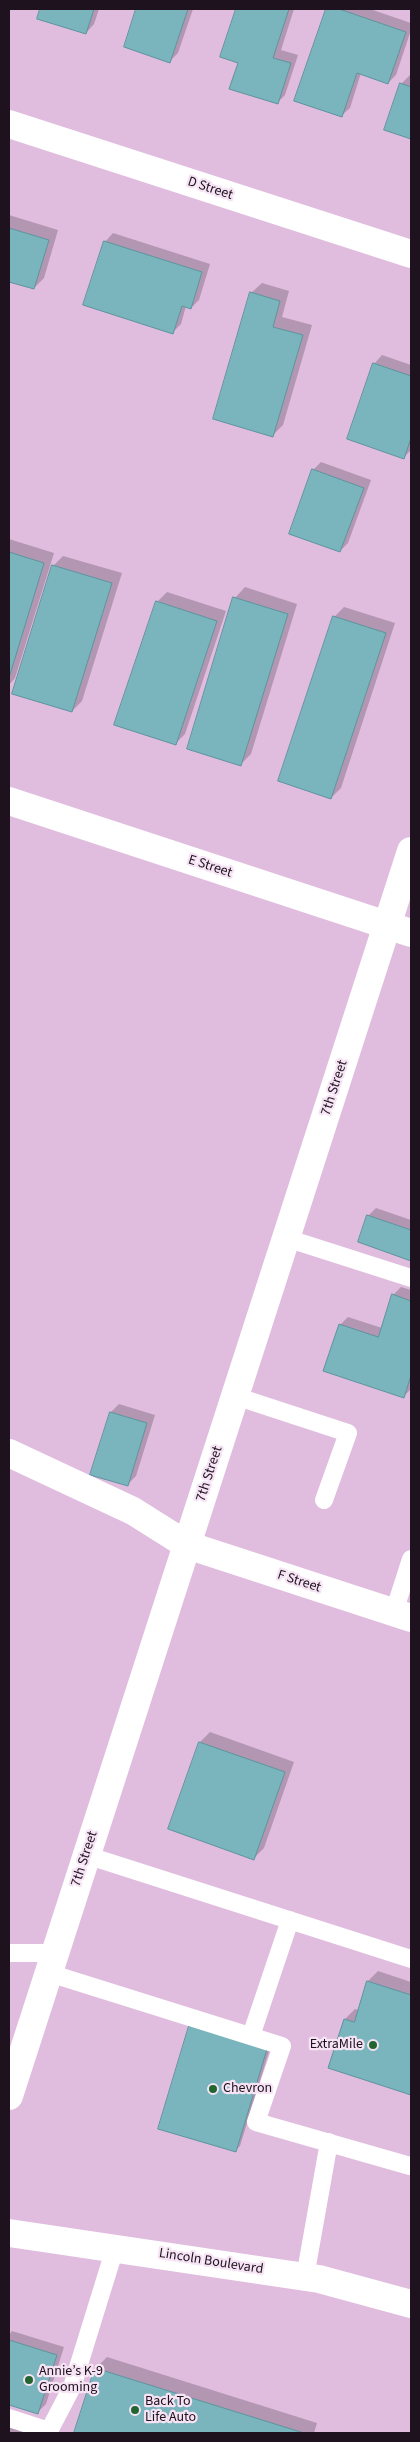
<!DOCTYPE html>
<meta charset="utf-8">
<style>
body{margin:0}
#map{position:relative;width:420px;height:2442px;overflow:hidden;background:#e0bcde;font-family:"Source Sans 3",sans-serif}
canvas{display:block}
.frame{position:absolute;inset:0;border:10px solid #1e121e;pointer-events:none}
</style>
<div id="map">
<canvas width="420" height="2442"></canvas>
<div class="frame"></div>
</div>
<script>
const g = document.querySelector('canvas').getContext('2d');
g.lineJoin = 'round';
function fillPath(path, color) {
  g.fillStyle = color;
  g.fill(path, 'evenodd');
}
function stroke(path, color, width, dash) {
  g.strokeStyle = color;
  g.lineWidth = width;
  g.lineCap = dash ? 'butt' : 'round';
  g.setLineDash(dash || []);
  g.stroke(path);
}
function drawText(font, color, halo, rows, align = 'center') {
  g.font = font + ' "Source Sans 3",sans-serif';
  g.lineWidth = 4.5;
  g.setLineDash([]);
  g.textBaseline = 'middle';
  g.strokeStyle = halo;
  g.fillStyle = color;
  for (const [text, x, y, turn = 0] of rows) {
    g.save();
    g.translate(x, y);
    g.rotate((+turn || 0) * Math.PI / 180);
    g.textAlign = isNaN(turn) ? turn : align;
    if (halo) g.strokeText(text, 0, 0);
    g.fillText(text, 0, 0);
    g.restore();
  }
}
const shadow = new Path2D(`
 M41 9H99L94 24 86 33 39 18Z
 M138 9H193L178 53 170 61 125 46Z
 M237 9H294L281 50 298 55 285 95 277 103 239 62 222 56Z
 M327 9H370L411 23V30L396 75 388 83 361 73 350 108 341 116 296 100Z
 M411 74V138L386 130 401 84Z
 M9 215 58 230 44 278 34 288 9 280Z
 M113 233 210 264 199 300 191 308 186 306 181 324 173 332 105 242Z
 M262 283 289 291 282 317 312 325 283 425 273 435 251 293Z
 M382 355 411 365V450L404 457 374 364Z
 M321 462 371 480 348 543 340 551 313 470Z
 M9 539 54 553 15 678 9 685Z
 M63 556 122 573 82 701 72 711 53 566Z
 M245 587 297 604 251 754 241 764 235 598Z
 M167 592 226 611 185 734 175 744 157 602Z
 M344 607 395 623 341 788 331 798 334 617Z
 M376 1208 411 1220V1260L359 1242 368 1216Z
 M401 1287 411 1290V1389L403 1397 340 1325 348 1317 382 1328 393 1295Z
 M119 1404 155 1415 136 1476 128 1484 92 1474 111 1412Z
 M210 1732 294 1762 264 1848 254 1858 200 1742Z
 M378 1971 411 1982V2093L330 2068 345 2019 355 2009 359 2010 368 1981Z
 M195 2022 271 2045 240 2146 236 2150Z
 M12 2331 64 2347 46 2404 38 2412 9 2403V2335Z
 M107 2357 317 2423 314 2433H75L96 2368Z
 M9 2421 47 2433H9Z`);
const building = new Path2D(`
 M40 9H94L86 34 37 19Z
 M136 9H188L170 63 124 47Z
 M236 9H289L273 58 291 63 278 104 229 89 238 63 220 57Z
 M326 9H339L406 32 388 84 357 73 342 117 294 101Z
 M400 83 411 87V139L384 130Z
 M9 228 49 240 34 289 9 282Z
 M104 241 202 272 191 309 182 306 173 334 83 305Z
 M250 292 280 301 273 327 303 335 273 437 213 419Z
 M373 363 411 376V438L404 459 347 439Z
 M312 469 364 488 340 552 289 534Z
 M9 552 44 563 9 678Z
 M52 565 112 583 72 712 12 694Z
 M233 597 288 614 241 766 187 749Z
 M156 601 217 621 176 745 114 725Z
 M333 616 386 633 331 799 278 781Z
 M367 1215 411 1230V1261L358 1242Z
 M392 1294 411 1301V1375L404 1398 323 1371 339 1324 378 1337Z
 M110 1412 147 1423 128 1486 90 1475Z
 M199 1742 285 1772 254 1860 168 1829Z
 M367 1981 411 1995V2095L328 2068 344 2019 354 2022Z
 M189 2026 267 2049 236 2152 158 2129Z
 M9 2340 57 2355 38 2414 9 2405Z
 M95 2368 304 2433H74Z`);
const service = new Path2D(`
 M286 1238 411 1278
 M235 1396 348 1433 324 1500
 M394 1612 411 1559
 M86 1855 411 1959
 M9 1953H54
 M49 1973 282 2046 256 2122 410 2166
 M251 2036 290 1920
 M305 2277 329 2142
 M9 2418 49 2431 72 2387 115 2248`);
const minor = new Path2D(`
 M9 124 411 254
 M9 801 411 933
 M9 1453 133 1511 187 1545 411 1618`);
const tertiary = new Path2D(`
 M9 2096 411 851`);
const primary = new Path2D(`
 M9 2233 319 2279 411 2304`);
const markers = [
 [373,2045,5,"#216530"],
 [213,2089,5,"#216530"],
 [29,2380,5,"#216530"],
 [135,2410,5,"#216530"]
];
const streetNames = [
 ["D Street",210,189,18],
 ["E Street",210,867,18],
 ["7th Street",335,1088,-72],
 ["7th Street",210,1474,-72],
 ["F Street",299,1582,18],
 ["7th Street",85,1859,-72],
 ["Lincoln Boulevard",211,2262,9]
];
const poiNames = [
 ["ExtraMile",363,2045,"right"],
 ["Chevron",223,2089],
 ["Annie’s K-9",39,2372],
 ["Grooming",39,2388],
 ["Back To",145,2402],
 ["Life Auto",145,2418]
];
fillPath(shadow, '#0003');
fillPath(building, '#7ab4bc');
stroke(building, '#5b949d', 1);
stroke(service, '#fff', 18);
stroke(minor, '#fff', 28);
stroke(tertiary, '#fff', 28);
stroke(primary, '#fff', 28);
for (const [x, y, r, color] of markers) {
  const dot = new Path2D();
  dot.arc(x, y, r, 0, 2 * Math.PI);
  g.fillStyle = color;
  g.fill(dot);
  stroke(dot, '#f6e4f5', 2);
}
drawText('14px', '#1e121e', '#f6e4f5', streetNames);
drawText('14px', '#1e121e', '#f6e4f5', poiNames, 'left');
</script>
